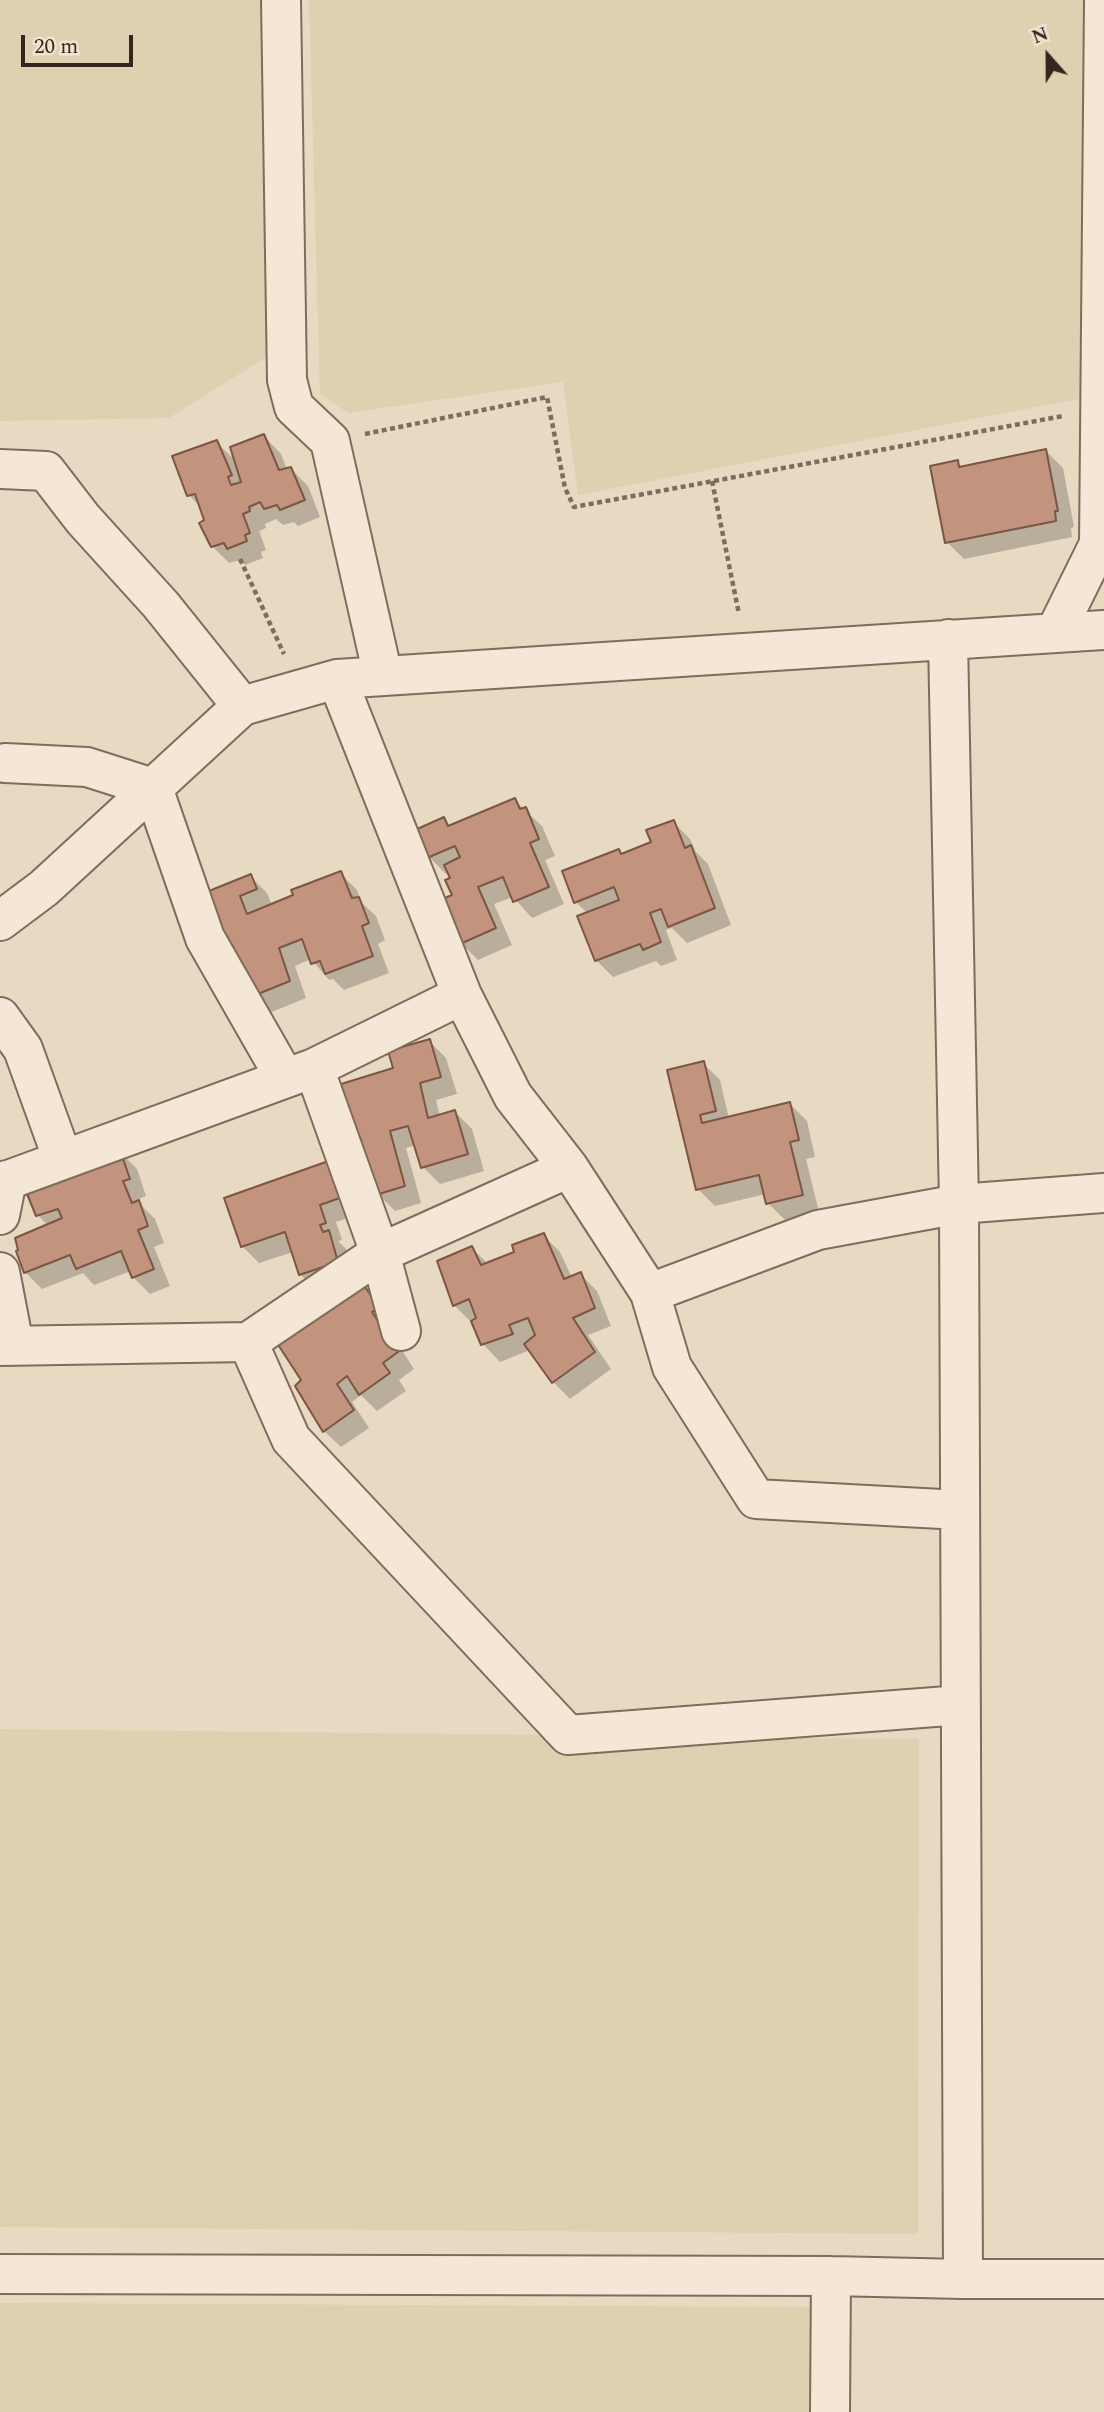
<!DOCTYPE html>
<style>
body{margin:0}
#map{position:relative;width:1104px;height:2412px;overflow:hidden;background:#e8d9c3;font-family:Spectral,serif}
canvas{display:block}
.north{position:absolute;left:1013px;top:21px;width:70px;height:70px;-webkit-text-stroke:5px #f0e4d1;paint-order:stroke;rotate:339deg;font-size:19px;font-weight:700;line-height:28px;text-align:center;color:#32261e}
.north::after{content:'';display:block;margin:auto;width:24px;height:32px;background:#32261e;clip-path:polygon(50% 0,100% 100%,50% 72%,0 100%)}
.scale{position:absolute;left:21px;top:35px;width:112px;height:32px;box-sizing:border-box;border:4px solid #32261e;border-top:0;padding-left:9px;font-size:21px;line-height:24px;white-space:nowrap;color:#32261e;-webkit-text-stroke:5px #f0e4d1;paint-order:stroke}
</style>
<div id="map">
<canvas width="1104" height="2412"></canvas>
<div class="north">N</div>
<div class="scale">20 m</div>
</div>
<script>
const g = document.querySelector('canvas').getContext('2d');
g.lineJoin = 'round';
function fillPath(path, color) {
  g.fillStyle = color;
  g.fill(path, 'evenodd');
}
function stroke(path, color, width, dash) {
  g.strokeStyle = color;
  g.lineWidth = width;
  g.lineCap = dash ? 'butt' : 'round';
  g.setLineDash(dash || []);
  g.stroke(path);
}
const farmland = new Path2D(`
 M0 0H265L270 355 169 418 0 421Z
 M309 0H1087L1083 398 578 495 563 382 348 413 320 394Z
 M0 1729 919 1739 918 2234 0 2227Z
 M0 2303 825 2307 824 2412H0Z`);
const shadow = new Path2D(`
 M264 436 281 454 287 470 291 469 308 486 320 517 298 526 294 522 283 525 276 519 265 524 266 528 259 531 266 550 261 552 263 558 245 565 240 560 229 563 212 546 202 509 189 495 216 442 237 462Z
 M1046 451 1063 468 1074 527 1071 528 1072 537 964 559 947 542 957 462 963 468Z
 M514 800 542 826 555 856 545 860 564 904 532 918 513 897 494 904 512 945 478 960 461 943 453 879 450 873 446 874 429 857 417 831 444 819 451 827Z
 M673 822 690 839 696 852 708 864 731 925 687 943 672 928 666 930 677 960 661 966 656 961 613 977 596 960 588 914 576 902 619 851 623 855 653 843Z
 M340 873 357 890 362 903 376 916 385 940 378 944 389 973 344 990 333 979 329 980 311 959 295 966 306 998 272 1012 255 995 229 947 206 894 250 876 267 893 272 905Z
 M429 1041 446 1058 457 1094 436 1100 440 1117 455 1112 472 1129 484 1171 440 1184 423 1167 416 1145 406 1148 421 1203 395 1211 378 1194 353 1139 395 1069Z
 M703 1063 720 1080 729 1119 790 1104 807 1121 815 1157 806 1159 819 1212 785 1220 768 1203 766 1194 715 1206 698 1189 670 1071Z
 M120 1152 137 1169 146 1196 139 1199 142 1206 155 1219 164 1243 154 1247 170 1286 150 1294 133 1277 131 1271 94 1285 83 1273 42 1289 25 1272 48 1226 38 1215Z
 M337 1160 367 1211 336 1222 342 1240 338 1241 346 1249 354 1279 317 1291 300 1274 293 1252 259 1263 242 1246Z
 M543 1235 560 1252 572 1278 580 1274 597 1291 611 1326 588 1335 611 1369 570 1399 553 1382 530 1350 500 1362 483 1344 473 1321 471 1322 454 1305 472 1248 488 1264 516 1253Z
 M361 1284 378 1301 388 1329 414 1369 399 1380 406 1391 377 1411 361 1395 352 1402 369 1428 341 1447 324 1431 303 1381Z`);
const building = new Path2D(`
 M264 434 279 470 291 467 305 500 280 510 277 505 264 509 260 502 249 507 250 511 243 514 250 533 245 535 247 541 227 549 224 543 211 547 199 523 204 520 195 494 187 496 172 456 217 440 232 475 228 477 231 485 241 482 230 447Z
 M1046 449 1058 511H1055L1056 521 945 543 930 466 958 460 959 467Z
 M515 798 520 809 526 807 539 839 530 843 549 887 513 902 503 877 478 887 496 928 460 944 440 900 452 895 445 880 450 878 444 865 460 857 455 846 427 858 415 830 444 817 448 826Z
 M674 820 685 848 691 845 715 908 668 927 661 909 650 913 661 942 643 950 640 944 595 961 577 916 619 900 614 887 574 903 562 871 619 849 621 854 651 842 646 830Z
 M341 871 352 898 359 897 369 923 362 926 373 956 325 974 320 961 311 964 302 939 279 948 290 981 253 996 233 946 227 948 204 893 251 874 257 889 240 896 247 914 293 895 291 890Z
 M430 1039 441 1077 420 1083 428 1118 455 1110 468 1154 421 1168 408 1126 390 1131 405 1186 376 1195 360 1137 352 1140 338 1085 393 1068 388 1051Z
 M704 1061 716 1111 700 1115 702 1123 790 1102 799 1140 790 1142 803 1195 766 1204 759 1175 696 1190 667 1070Z
 M120 1150 130 1179 123 1181 132 1203 139 1200 148 1226 138 1230 154 1269 132 1278 121 1251 76 1269 70 1255 24 1273 16 1251 18 1250 15 1238 62 1218 58 1209 36 1216 25 1189Z
 M337 1158 351 1194 320 1205 326 1223 320 1225 323 1232 329 1230 338 1262 299 1275 285 1232 241 1247 224 1198Z
 M544 1233 564 1279 581 1272 595 1308 573 1318 595 1352 552 1383 524 1344 535 1335 528 1318 509 1325 513 1334 481 1345 471 1321 476 1318 469 1299 453 1306 437 1261 472 1246 481 1265 514 1252 512 1245Z
 M361 1281 379 1307 372 1312 398 1352 383 1363 390 1373 359 1395 347 1376 337 1384 354 1410 323 1432 295 1386 301 1380 277 1343Z`);
const path = new Path2D(`
 M365 434 547 397 565 488 574 507 1063 416
 M712 481 739 614
 M240 559 284 654`);
const minor = new Path2D(`
 M281 0 287 380 294 407 330 441 383 676
 M0 469 46 471 83 519 161 605 242 706 337 679 1104 630
 M1055 633 1099 544 1104 0
 M948 639 959 1204 963 2279H1104
 M337 679 462 995 513 1096 569 1168 650 1293 818 1230 959 1204 1104 1193
 M5 763 87 767 153 788 205 938 285 1078
 M0 921 44 888 242 706
 M0 1017 23 1049 63 1160
 M314 1068 380 1253 401 1331
 M0 1183 314 1068 462 995
 M0 1215 7 1180
 M0 1272 14 1345
 M650 1293 672 1367 756 1499 960 1510
 M248 1342 380 1253 569 1168
 M0 1346 248 1342 291 1439 568 1735 961 1705
 M0 2274 831 2276 963 2279
 M830 2412 831 2276`);
fillPath(farmland, '#ddd1b1');
fillPath(shadow, '#0003');
fillPath(building, '#c2937d');
stroke(building, '#7c5544', 2);
stroke(minor, '#806b5c', 42);
stroke(path, '#806b5c', 4.5, [5, 3.5]);
stroke(minor, '#f4e7d5', 38);
</script>
